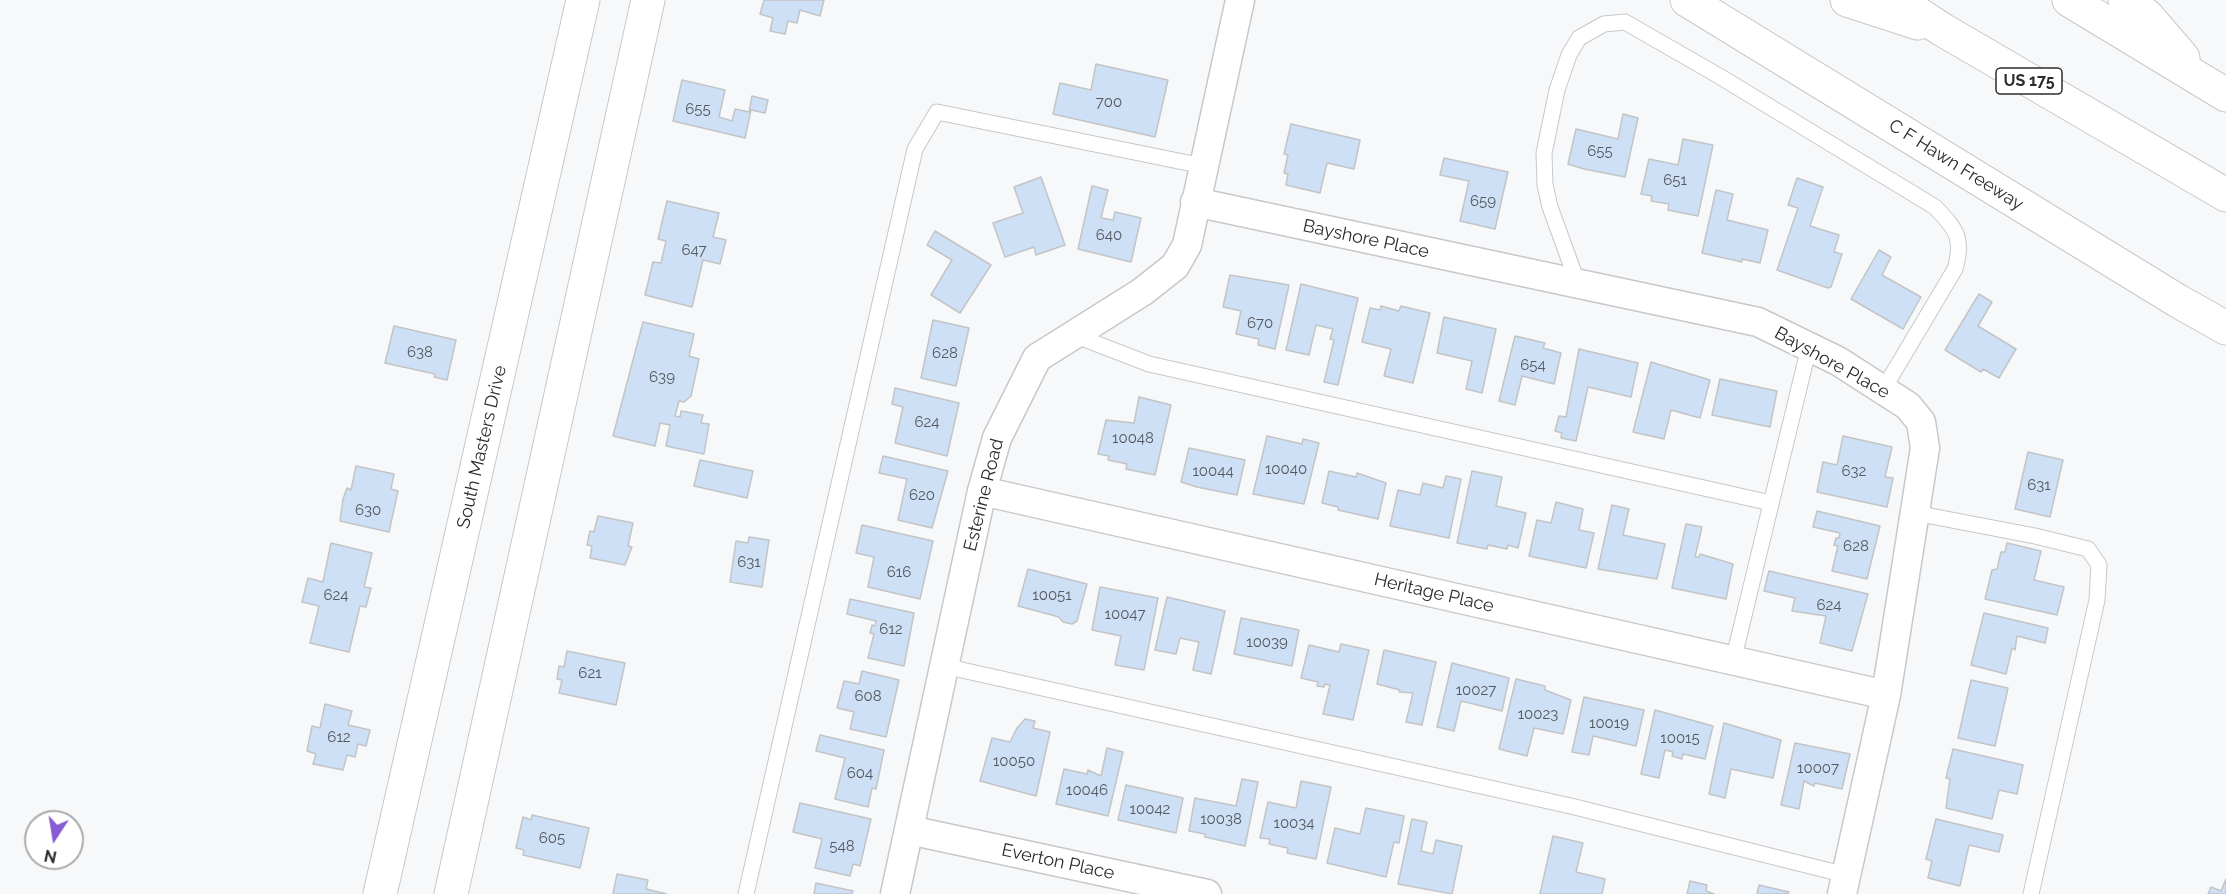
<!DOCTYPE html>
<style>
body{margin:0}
#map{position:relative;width:2226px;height:894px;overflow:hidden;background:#f7f8fa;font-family:Raleway,sans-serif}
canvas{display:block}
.north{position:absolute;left:24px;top:810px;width:60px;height:60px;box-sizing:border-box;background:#fff;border:2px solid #ababab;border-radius:50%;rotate:192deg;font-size:16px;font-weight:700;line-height:24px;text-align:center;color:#2c2c2d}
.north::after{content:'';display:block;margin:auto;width:21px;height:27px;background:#885ad3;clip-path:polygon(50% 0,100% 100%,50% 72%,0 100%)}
</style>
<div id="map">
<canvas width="2226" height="894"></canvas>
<div class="north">N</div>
</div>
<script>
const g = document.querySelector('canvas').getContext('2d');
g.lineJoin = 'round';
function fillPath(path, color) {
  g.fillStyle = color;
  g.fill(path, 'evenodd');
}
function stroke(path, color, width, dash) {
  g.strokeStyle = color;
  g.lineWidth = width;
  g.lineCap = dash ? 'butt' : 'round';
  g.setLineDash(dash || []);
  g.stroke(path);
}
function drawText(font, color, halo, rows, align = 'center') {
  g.font = font + ' Raleway,sans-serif';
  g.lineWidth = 6;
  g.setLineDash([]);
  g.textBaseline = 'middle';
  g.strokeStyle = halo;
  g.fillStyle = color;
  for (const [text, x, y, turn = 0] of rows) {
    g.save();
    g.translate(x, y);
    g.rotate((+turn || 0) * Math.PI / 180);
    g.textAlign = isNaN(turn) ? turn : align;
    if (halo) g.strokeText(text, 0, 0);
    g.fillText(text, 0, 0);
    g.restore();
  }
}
const building = new Path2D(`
 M764 0H824L820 16 800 10 797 23 788 21 785 34 770 31 773 18 760 14Z
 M1096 64 1168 80 1155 137 1053 114 1060 83 1091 90Z
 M682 80 725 90 719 117 732 121 735 109 749 112 752 96 768 100 765 113 751 110 745 138 673 121Z
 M1623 114 1638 118 1625 177 1584 169 1568 164 1576 129 1618 139Z
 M1291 124 1360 140 1354 169 1327 163 1320 193 1286 185 1288 174 1284 173 1288 155 1284 154Z
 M1683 139 1713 145 1698 216 1668 210 1669 204 1651 201 1652 196 1641 194 1649 159 1678 165Z
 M1444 158 1508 172 1495 229 1460 221 1469 181 1440 175Z
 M1041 177 1065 245 1036 255 1034 247 1005 257 993 223 1023 213 1014 187Z
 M1797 178 1823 187 1810 226 1839 235 1834 252 1842 254 1831 287 1828 288 1777 270 1798 208 1788 205Z
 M1092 186 1108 190 1101 218 1113 220 1115 212 1141 218 1131 262 1078 249Z
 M1716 190 1733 194 1727 220 1768 230 1760 263 1742 259V262L1702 253Z
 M667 201 719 213 713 237 726 240 720 264 703 260 692 307 645 295 653 262 661 263 666 241 658 239Z
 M935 231 991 265 960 313 931 295 952 260 927 245Z
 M1879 250 1891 257 1882 275 1921 297 1903 329 1851 299Z
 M1230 275 1289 285 1275 349 1258 345 1259 339 1236 334 1241 311 1223 307Z
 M1301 284 1358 298 1338 385 1324 382 1334 340 1330 339 1333 329 1316 325 1309 355 1286 350Z
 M1979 294 1992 302 1978 326 2016 349 1999 378 1983 369 1981 372 1945 350Z
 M1381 306 1399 311 1401 306 1430 313 1413 383 1384 376 1391 349 1362 342 1370 308 1380 310Z
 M1444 317 1496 329 1482 393 1466 389 1472 361 1437 353Z
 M933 320 969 328 956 386 921 378Z
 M643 322 694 334 689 356 699 359 691 396 684 402 679 401 675 416 680 417 681 411 703 415 701 423 709 424 704 454 666 446 670 425 660 423 655 446 613 436Z
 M394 326 456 340 447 380 434 377 435 374 385 363Z
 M1515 336 1545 343 1543 348 1561 353 1554 384 1522 376 1515 405 1499 401Z
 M1579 349 1638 363 1631 397 1588 387 1576 441 1561 438 1562 433 1555 431 1559 416 1566 417Z
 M1651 362 1710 380 1700 418 1671 410 1664 439 1633 432Z
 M1720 379 1777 391 1770 427 1712 415Z
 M895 388 959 403 947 456 895 443 903 407 892 404Z
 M1139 397 1171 405 1155 475 1126 469 1127 464 1108 460 1109 456 1098 454 1106 420 1134 423Z
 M1267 436 1302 444 1303 439 1319 443 1304 504 1253 494Z
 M1843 436 1892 447 1885 477 1893 478 1887 507 1817 492 1823 462 1837 465Z
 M1189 448 1245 460 1237 495 1197 487 1181 482Z
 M2028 452 2063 460 2050 517 2015 509Z
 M883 456 948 471 932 528 898 520 907 479 879 473Z
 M700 460 753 471 747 498 694 486Z
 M356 466 394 474 391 489 398 491 389 532 340 521 343 499 347 488 351 490Z
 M1329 471 1356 477 1357 473 1386 483 1378 519 1338 510V507L1322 503Z
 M1472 471 1502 477 1496 506 1526 513 1518 548 1508 545 1507 549 1488 545 1487 549 1457 543Z
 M1446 476 1461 479 1449 538 1390 526 1398 490 1420 495 1423 483 1443 488Z
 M1556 502 1583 509 1579 530 1594 533 1586 568 1529 556 1537 520 1551 523Z
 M1612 505 1629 509 1623 535 1665 544 1657 579 1598 569Z
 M1817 511 1880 526 1867 579 1832 571 1838 546 1834 545 1836 538H1839L1840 533 1813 527Z
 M598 516 633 523 628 546 632 547 625 565 590 558 592 546 587 545 590 531 594 532Z
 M1686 524 1702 527 1695 557H1699L1700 554 1733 564 1726 599 1672 588Z
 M862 525 933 541 920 599 868 587 874 557 856 553Z
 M749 537 769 540 762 587 730 582 736 541 748 543Z
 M331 543 372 553 364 587 371 588 366 607 360 606 349 652 310 643 319 606 302 602 308 578 323 582Z
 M2007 543 2041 551 2034 580 2064 587 2057 615 1985 599 1992 570 1997 569 2001 552H2005Z
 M1028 569 1087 584 1077 621 1072 624 1063 622 1059 617 1018 606Z
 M1769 571 1868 594 1852 651 1820 643 1826 616 1792 611 1795 598 1764 591Z
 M1100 587 1158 598 1144 670 1115 665 1121 636 1092 630Z
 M1167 597 1225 611 1211 674 1193 670 1199 642 1180 638 1176 654 1155 650Z
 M850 599 914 613 904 666 868 658 874 634 870 633 872 625 875 626 876 621 847 614Z
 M1984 613 2048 628 2045 643 2017 636 2015 650 2012 648 2006 674 1971 665Z
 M1241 618 1299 630 1292 666 1234 654Z
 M1341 644 1369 650 1353 720 1323 714 1330 685 1325 684 1324 687 1317 686 1318 682 1301 678 1309 645 1339 652Z
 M1384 650 1436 662 1422 725 1406 722 1413 693 1399 692 1400 690 1377 684Z
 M567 651 625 663 616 705 559 693 562 680 557 679 559 666 564 667Z
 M1452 663 1509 678 1502 711 1461 701 1454 731 1437 727Z
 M862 671 899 680 886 737 850 729 854 712 837 708 844 681 859 684Z
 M1516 679 1545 686V690L1571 700 1563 734 1534 728 1527 756 1499 749Z
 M1971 680 2008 688 1995 746 1958 738Z
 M1584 697 1644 710 1636 746 1593 736 1589 755 1572 752Z
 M325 704 352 711 348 725 370 730 366 746 358 744 355 757 347 755 343 770 313 764 316 754 307 751 312 726 320 728Z
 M1655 710 1713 726 1705 759 1683 754 1682 759 1672 756 1673 752 1665 750 1659 778 1641 774Z
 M1025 719 1035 721 1033 728 1050 732 1036 796 980 781 992 738 1010 742 1017 728Z
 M1724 723 1781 740 1773 778 1731 769 1725 798 1709 794Z
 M820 735 884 750 876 789 872 788 868 807 835 799 845 758 816 751Z
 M1795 743 1850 754 1842 789 1815 783 1814 786 1804 781 1799 809 1781 805Z
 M1107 748 1123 752 1108 816 1056 804 1064 769 1087 774 1088 770 1101 776Z
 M1953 749 2023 765 2017 794 1999 790 1992 819 1946 808 1950 779 1946 778Z
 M1242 779 1258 782 1245 846 1205 837V834L1189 831 1195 798 1236 806Z
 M1301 781 1331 787 1316 859 1287 853 1288 848 1269 844 1270 839 1260 838 1268 802 1296 808Z
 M1126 785 1183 798 1176 833 1118 820Z
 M800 803 871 819 860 866 853 864 850 876 815 868 822 839 793 832Z
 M1366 808 1404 816 1399 843 1394 842 1386 877 1327 863 1335 828 1360 834Z
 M532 815 589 828 580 868 523 855 524 850 516 848 523 817 531 820Z
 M1412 819 1427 822 1421 851 1433 854 1436 840 1462 846 1452 894 1398 884Z
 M1936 819 2003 835 1999 852 1969 845 1960 886 1928 878 1932 861 1926 859Z
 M1553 836 1583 843 1576 872 1605 879 1602 894H1540Z
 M617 874 648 880 646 889 667 894H613Z
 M2226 879V894H2208L2211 887 2221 891Z
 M1690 881 1707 885 1706 891 1714 894H1687Z
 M816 883 853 891 852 894H814Z
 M1759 885 1789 892 1788 894H1757Z`);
const service = new Path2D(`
 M1578 284 1550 207 1545 185 1544 153 1557 90 1569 55 1579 38 1604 24 1625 22 1719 76 1935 207C1956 229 1964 238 1955 269L1883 390
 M1074 335 1149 364 1771 503
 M1915 513 2035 536 2088 549 2099 565 2097 600 2031 894
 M1733 661 1809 347
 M944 666 1575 807 1846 875
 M746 894 915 149 937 112 1203 166`);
const minor = new Path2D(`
 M1195 202 1758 322 1838 361 1908 406 1921 422 1925 448 1886 695 1842 894
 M982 491 1886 695
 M909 830 1207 894
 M895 894 982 491 997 438 1037 358 1142 292 1175 266 1187 245 1240 0`);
const secondary = new Path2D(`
 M1687 0 2178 301 2226 328
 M380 894 583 0
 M451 894 648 0`);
const motorway = new Path2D(`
 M1847 0 1918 23
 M1897 0 1943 30 2226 195
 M2069 0 2226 95
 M2125 0 2147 16 2183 58`);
const numberNames = [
 ["700",1109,102],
 ["655",698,109],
 ["655",1600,151],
 ["651",1675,180],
 ["659",1483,201],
 ["640",1109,235],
 ["647",694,250],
 ["670",1260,323],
 ["638",420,352],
 ["628",945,353],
 ["654",1533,365],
 ["639",662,377],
 ["624",927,422],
 ["10048",1133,438],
 ["10040",1286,469],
 ["10044",1213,471],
 ["632",1854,471],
 ["631",2039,485],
 ["620",922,495],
 ["630",368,510],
 ["628",1856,546],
 ["631",749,562],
 ["616",899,572],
 ["624",336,595],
 ["10051",1052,595],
 ["624",1829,605],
 ["10047",1125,614],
 ["612",891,629],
 ["10039",1267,642],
 ["621",590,673],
 ["10027",1476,690],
 ["608",868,696],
 ["10023",1538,714],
 ["10019",1609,723],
 ["612",339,737],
 ["10015",1680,738],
 ["10050",1014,761],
 ["10007",1818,768],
 ["604",860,773],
 ["10046",1087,790],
 ["10042",1150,809],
 ["10038",1221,819],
 ["10034",1294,823],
 ["605",552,838],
 ["548",842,846]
];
const shields = [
 [2029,81,66]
];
const shieldNames = [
 ["US 175",2029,81]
];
const streetNames = [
 ["C F Hawn Freeway",1956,165,32],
 ["Bayshore Place",1366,239,12],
 ["Bayshore Place",1832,363,29],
 ["South Masters Drive",482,447,-77],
 ["Esterine Road",984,495,-76],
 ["Heritage Place",1434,593,13],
 ["Everton Place",1058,862,12]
];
fillPath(building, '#cee0f5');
stroke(building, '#c3c4c6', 1.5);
stroke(service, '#c7c8ca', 17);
stroke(minor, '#c7c8ca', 31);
stroke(secondary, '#c7c8ca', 35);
stroke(motorway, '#c7c8ca', 35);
stroke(service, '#fff', 15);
stroke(minor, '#fff', 28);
stroke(secondary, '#fff', 33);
stroke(motorway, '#fff', 33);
drawText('15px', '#54595f', null, numberNames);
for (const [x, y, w] of shields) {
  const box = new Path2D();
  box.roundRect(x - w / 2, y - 13, w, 26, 4.5);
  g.fillStyle = '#fff';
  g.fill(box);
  stroke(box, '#2c2c2d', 1.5);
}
drawText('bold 16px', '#2c2c2d', null, shieldNames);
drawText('18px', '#2c2c2d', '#fff', streetNames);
</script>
